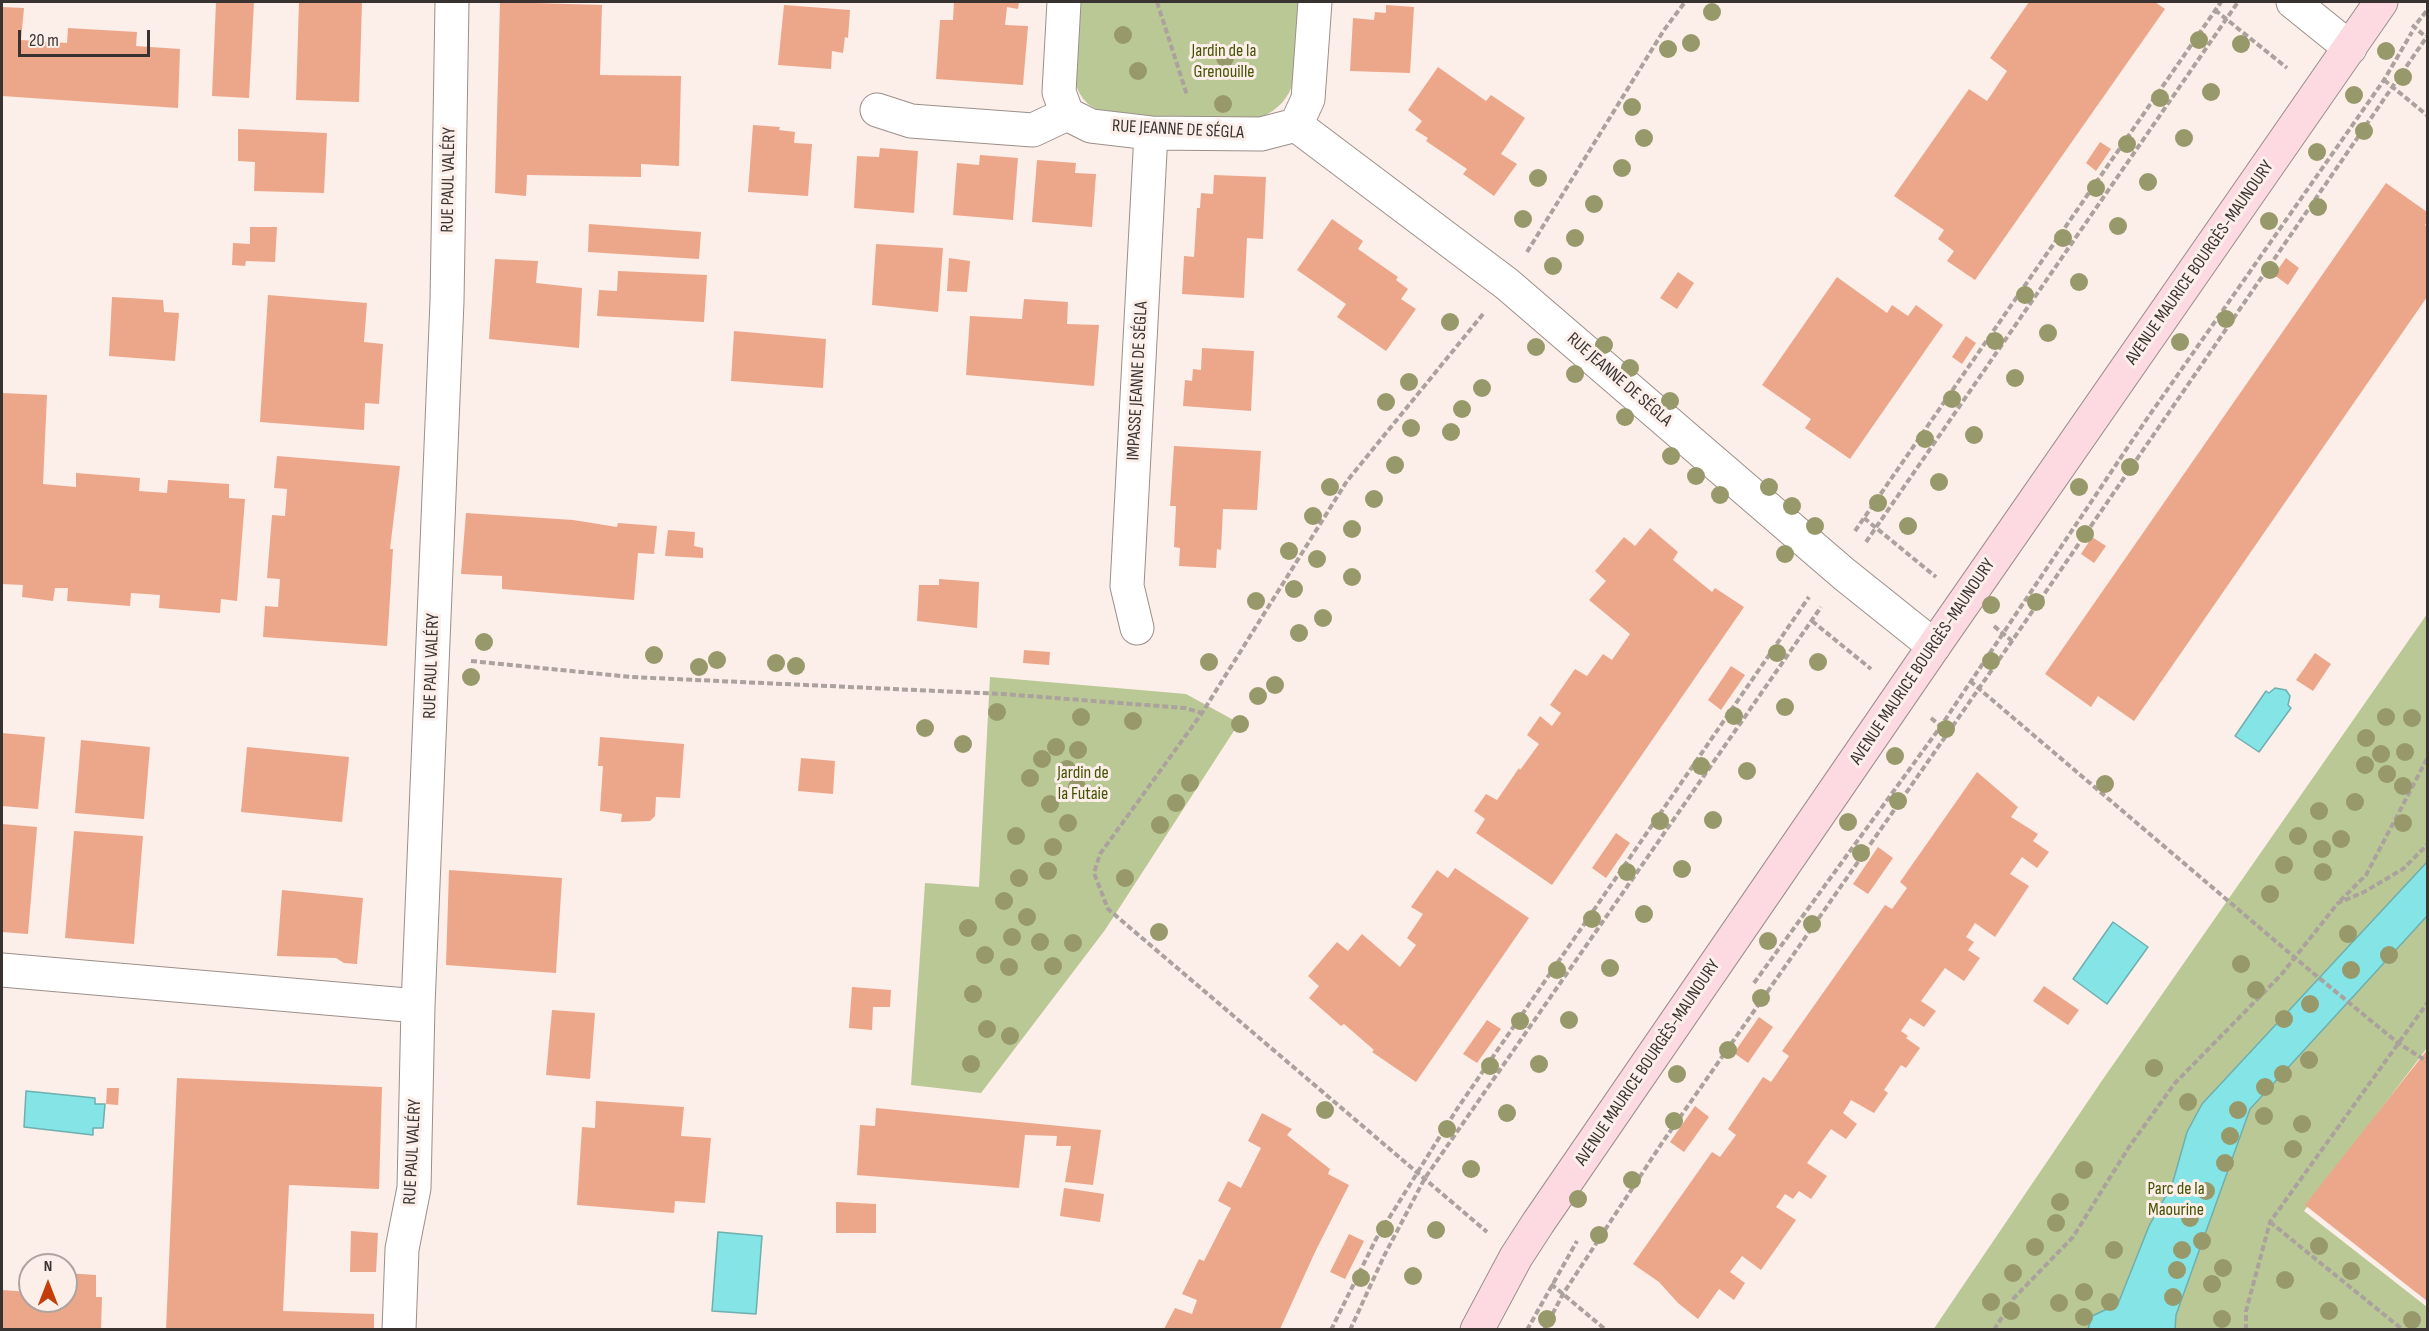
<!DOCTYPE html>
<meta charset="utf-8">
<style>
body{margin:0}
#map{position:relative;width:2429px;height:1331px;overflow:hidden;background:#fceee9;font-family:"Sofia Sans Condensed",sans-serif}
canvas{display:block}
.frame{position:absolute;inset:0;border:3px solid #383331;pointer-events:none}
.north{position:absolute;left:18px;top:1253px;width:60px;height:60px;box-sizing:border-box;background:#fceee9;border:2px solid #aea39f;border-radius:50%;rotate:0deg;font-size:16px;font-weight:700;line-height:24px;text-align:center;color:#383331}
.north::after{content:'';display:block;margin:auto;width:21px;height:27px;background:#c53d0a;clip-path:polygon(50% 0,100% 100%,50% 72%,0 100%)}
.scale{position:absolute;left:18px;top:30px;width:132px;height:27px;box-sizing:border-box;border:3px solid #383331;border-top:0;padding-left:8px;font-size:18px;line-height:21px;white-space:nowrap;color:#383331;-webkit-text-stroke:4px #fceee9;paint-order:stroke}
</style>
<div id="map">
<canvas width="2429" height="1331"></canvas>
<div class="frame"></div>
<div class="north">N</div>
<div class="scale">20 m</div>
</div>
<script>
const g = document.querySelector('canvas').getContext('2d');
g.lineJoin = 'round';
function fillPath(path, color) {
  g.fillStyle = color;
  g.fill(path, 'evenodd');
}
function stroke(path, color, width, dash) {
  g.strokeStyle = color;
  g.lineWidth = width;
  g.lineCap = dash ? 'butt' : 'round';
  g.setLineDash(dash || []);
  g.stroke(path);
}
function drawText(font, color, halo, rows, align = 'center') {
  g.font = font + ' "Sofia Sans Condensed",sans-serif';
  g.lineWidth = 6;
  g.setLineDash([]);
  g.textBaseline = 'middle';
  g.strokeStyle = halo;
  g.fillStyle = color;
  for (const [text, x, y, turn = 0] of rows) {
    g.save();
    g.translate(x, y);
    g.rotate((+turn || 0) * Math.PI / 180);
    g.textAlign = isNaN(turn) ? turn : align;
    if (halo) g.strokeText(text, 0, 0);
    g.fillText(text, 0, 0);
    g.restore();
  }
}
const green = new Path2D(`
 M1075 2H1298C1301 14 1299 27 1298 40 1297 84 1292 110 1245 123L1103 113C1098 109 1091 107 1087 103 1064 81 1073 30 1075 2Z
 M2427 614V1048L2304 1211 2427 1307V1329L1933 1330 2101 1082Z
 M990 677 1186 694 1239 723 1105 930 981 1093 911 1085 925 883 979 887Z`);
const water = new Path2D(`
 M2275 688 2286 690 2290 696 2288 705 2291 708 2259 752 2235 736 2266 691 2269 693Z
 M2427 862V916L2250 1109 2176 1315 2175 1329H2088L2092 1316 2118 1304 2149 1226 2172 1185 2187 1132 2202 1104Z
 M2113 922 2148 947 2107 1004 2073 979Z
 M26 1091 95 1098V1104H105L103 1128H93V1135L24 1127Z
 M718 1232 762 1236 756 1314 712 1311Z`);
const building = new Path2D(`
 M216 2H254L249 98 212 96Z
 M299 2H362L359 102 296 100Z
 M500 2 602 5 600 75 681 76 679 166 641 164V177L527 175 526 196 495 193Z
 M954 2H1019L1018 9 1007 7 1005 25 1028 26 1023 85 936 79 940 20H953Z
 M2029 2H2155L2165 9 1975 280 1947 261 1954 251 1938 239 1944 230 1894 196 1969 89 1987 101 2007 71 1990 58Z
 M784 5 850 10 848 38 845 37 843 53 832 51 831 69 778 65Z
 M1386 5 1414 7 1410 73 1350 71 1353 18 1374 20 1375 12 1386 13Z
 M2 7 24 8 21 40 67 43 68 28 137 32 136 46 180 49 178 108 2 96Z
 M1438 67 1486 101 1491 95 1525 118 1501 154 1517 164 1494 196 1463 174 1467 169 1426 141 1428 138 1415 130 1422 121 1408 110Z
 M753 125 780 127 779 130 795 132 794 143 812 144 808 196 748 192Z
 M238 129 327 133 324 193 254 191 255 162 238 161Z
 M2100 142 2111 149 2096 171 2086 163Z
 M880 148 918 151 914 213 854 208 857 156 879 157Z
 M980 155 1018 158 1013 220 953 215 957 163 979 165Z
 M1037 160 1076 163 1075 173 1096 174 1092 227 1032 222Z
 M1214 175 1266 177 1263 239 1247 238 1244 298 1182 294 1184 256 1194 257 1197 208H1200L1201 193 1213 194Z
 M2386 183 2427 212V222L2425 225 2427 227V297L2134 721 2098 696 2091 707 2045 674Z
 M1332 219 1363 241 1358 249 1398 277 1396 280 1408 289 1401 299 1416 309 1386 351 1337 317 1346 304 1297 270Z
 M589 224 701 232 699 259 588 252Z
 M250 227H277L275 262 246 261 245 266 232 265 233 243 250 244Z
 M876 244 943 248 938 312 872 305Z
 M949 258 970 261 967 292 947 291Z
 M2286 258 2299 268 2288 285 2274 275Z
 M495 259 538 261 536 283 582 288 579 348 489 339Z
 M618 271 707 275 704 322 597 316 599 290 617 291Z
 M1678 272 1694 283 1677 309 1660 298Z
 M1837 277 1887 313 1892 305 1908 316 1916 305 1943 325 1850 459 1805 428 1811 419 1762 385Z
 M268 295 367 303 364 342 383 344 379 404 365 403 364 430 260 422Z
 M112 297 163 300 164 312 179 313 175 361 109 356Z
 M1024 299 1068 302 1067 324 1099 325 1094 386 966 375 970 316 1022 319Z
 M734 331 826 339 823 388 731 381Z
 M1966 336 1976 343 1962 364 1952 357Z
 M1202 348 1254 351 1251 411 1183 406 1185 380 1192 381 1193 369 1201 370Z
 M2 393 47 395 43 484 76 487V473L140 478 139 491 167 493 168 480 229 484V498L245 499 237 601 221 599 220 613 159 608 160 595 131 593 130 606 67 601 68 588H55L53 601 22 597 23 585 2 584Z
 M1174 446 1261 451 1257 510 1223 509 1221 550 1217 549 1216 568 1179 566 1180 548 1174 547 1176 506H1170Z
 M277 456 400 466 390 549H393L387 646 263 637 265 606 278 607 280 579 267 578 272 515 285 516 287 489 274 488Z
 M466 513 573 520 617 527 618 523 657 526 654 554 638 553 634 600 502 589V576L461 574Z
 M1650 528 1678 552 1673 560 1712 592 1715 588 1744 607 1552 885 1476 833 1485 819 1474 811 1486 794 1497 800 1519 768 1520 770 1539 744 1527 735 1540 716 1552 726 1561 713 1550 705 1575 669 1587 676 1603 654 1612 660 1630 634 1589 600 1606 581 1595 571 1624 537 1635 546Z
 M668 530 695 532 694 546 703 548V558L665 556Z
 M2092 537 2106 546 2094 563 2081 554Z
 M939 579 979 582 977 628 917 621 919 585H939Z
 M1024 650 1050 652 1049 665 1023 663Z
 M2315 653 2331 664 2313 691 2296 680Z
 M1731 666 1745 675 1721 710 1708 700Z
 M2 733 45 737 38 809 2 806Z
 M600 737 684 744 680 798 656 797 655 816 650 821 621 822 622 814 600 811 603 766H598Z
 M81 740 150 747 144 819 75 813Z
 M247 747 349 757 342 822 241 812Z
 M801 758 835 761 833 794 798 791Z
 M1977 772 2018 807 2011 817 2038 834 2033 841 2049 852 2037 868 2022 857 2010 874 2029 886 1995 937 1975 923 1966 937 1974 942 1968 950 1980 958 1964 981 1945 968 1921 1001 1936 1011 1924 1027 1910 1018 1901 1031 1908 1036 1906 1038 1920 1048 1906 1068 1901 1065 1884 1090 1888 1093 1874 1113 1851 1100 1843 1113 1857 1124 1846 1139 1831 1129 1807 1163 1827 1176 1811 1199 1799 1191 1793 1199 1785 1194 1776 1207 1796 1220 1761 1270 1742 1256 1730 1272 1745 1283 1734 1300 1719 1289 1698 1319 1678 1303 1659 1282 1633 1264 1712 1152 1720 1157 1736 1135 1728 1129 1763 1077 1771 1082 1789 1056 1782 1051 1885 905 1892 909 1907 888 1900 882Z
 M2 824 37 827 28 934 2 932Z
 M74 831 143 836 134 944 65 938Z
 M1616 833 1630 843 1606 878 1592 868Z
 M1878 847 1893 858 1868 894 1853 884Z
 M1455 868 1529 918 1416 1082 1372 1052 1374 1050 1344 1024 1341 1026 1309 998 1319 986 1308 976 1337 942 1348 951 1362 934 1400 967 1416 945 1407 938 1423 914 1411 907 1437 870 1448 878Z
 M449 870 562 878 556 973 446 965Z
 M282 890 363 898 357 964 344 963 336 958 277 956Z
 M2044 986 2079 1010 2068 1025 2033 1001Z
 M852 987 891 990 890 1007H873L872 1030 849 1028Z
 M552 1010 595 1013 590 1079 546 1075Z
 M1759 1017 1773 1027 1748 1063 1734 1053Z
 M1487 1020 1501 1029 1477 1063 1463 1054Z
 M2427 1050V1301L2305 1205Z
 M177 1078 382 1087 379 1189 289 1185 283 1311 374 1314V1329H166Z
 M107 1088H119L118 1105 106 1104Z
 M596 1101 684 1107 681 1136 711 1138 705 1203 675 1201 674 1213 577 1205 582 1127 595 1128Z
 M1695 1106 1709 1117 1684 1152 1670 1142Z
 M876 1108 1101 1130 1093 1185 1065 1182 1071 1146H1056L1057 1136 1025 1135 1019 1188 857 1175 860 1125 875 1126Z
 M1262 1113 1292 1129 1287 1135 1330 1169 1328 1174 1349 1185 1316 1250 1280 1329H1164L1175 1308 1192 1314 1197 1300 1182 1294 1199 1259 1204 1261 1231 1208 1218 1201 1228 1181 1241 1188 1261 1148 1248 1141Z
 M1064 1188 1104 1194 1100 1222 1060 1216Z
 M836 1202 876 1204V1233H836Z
 M351 1231 378 1233 376 1272H350Z
 M1349 1234 1364 1241 1345 1279 1330 1272Z
 M66 1273 96 1275V1297H102L101 1329H2V1290L30 1292V1301H66Z`);
const path = new Path2D(`
 M1157 2 1187 95
 M2215 10 2287 68
 M2417 23 2428 9
 M2412 25 2426 37
 M2384 80 2428 116
 M1527 252 1664 30 1685 2
 M1483 314 1347 481 1202 713 1100 854 1094 873 1108 909 1487 1232
 M1864 518 1936 577
 M1855 531 2221 2
 M1866 542 2238 2
 M1812 621 1871 669
 M1994 626 2012 641
 M471 661 631 677 1003 694 1185 708 1202 713
 M1970 681 2307 968 2398 1043 2428 1062
 M1931 718 1949 733
 M2340 901 2366 875 2428 757
 M1754 983 1941 726 2144 423 2384 80 2412 32
 M2270 1222 2403 1330
 M1551 1284 1606 1330
 M1331 1330 1376 1239 1457 1109 1809 597
 M1350 1330 1384 1256 1425 1178 1821 607
 M1527 1330 1577 1241
 M1544 1330 1563 1294 1662 1143 2012 641 2428 35
 M1994 1330 2014 1298 2073 1237 2129 1147 2175 1083 2281 975 2338 903 2364 892 2403 869 2428 844
 M2246 1330V1311L2270 1222 2428 1002`);
const street = new Path2D(`
 M1064 2 1059 92 1067 114 1091 126 1151 133 1261 134 1296 125
 M2293 2 2350 48
 M877 110 911 121 1033 130 1067 114
 M1296 125 1507 284 1844 574 1934 646
 M1296 125 1308 99 1315 2
 M1137 628 1127 586 1151 133
 M2 970 418 1006
 M399 1330 402 1249 414 1188 418 1006 447 301 452 2`);
const secondary = new Path2D(`
 M1477 1330 1516 1257 1538 1223 1934 646 2381 2`);
const trees = [
 [1712,12],
 [1123,35],
 [2199,40],
 [1691,43],
 [2241,44],
 [1668,49],
 [2386,51],
 [1225,58],
 [1138,71],
 [2403,77],
 [2211,92],
 [2354,95],
 [2160,98],
 [1223,104],
 [1632,107],
 [2364,131],
 [1644,138],
 [2184,138],
 [2127,144],
 [2317,152],
 [1622,168],
 [1538,178],
 [2148,182],
 [2096,188],
 [1594,204],
 [2318,207],
 [1523,219],
 [2269,221],
 [2118,226],
 [1575,238],
 [2063,238],
 [1553,266],
 [2270,270],
 [2079,282],
 [2025,295],
 [2226,319],
 [1450,322],
 [2048,333],
 [1995,341],
 [2180,342],
 [1604,345],
 [1536,347],
 [1630,368],
 [1575,374],
 [2015,378],
 [1409,382],
 [1482,388],
 [1952,399],
 [1670,401],
 [1386,402],
 [1462,409],
 [1625,417],
 [1411,428],
 [1451,432],
 [1974,435],
 [1925,439],
 [1671,456],
 [1395,465],
 [2130,467],
 [1696,476],
 [1939,482],
 [1330,487],
 [1769,487],
 [2079,487],
 [1720,495],
 [1374,499],
 [1878,503],
 [1792,506],
 [1313,516],
 [1815,526],
 [1908,526],
 [1352,529],
 [2085,534],
 [1289,551],
 [1785,554],
 [1317,559],
 [1352,577],
 [1294,589],
 [1256,601],
 [2036,602],
 [1991,605],
 [1323,618],
 [1299,633],
 [484,642],
 [1777,653],
 [654,655],
 [717,660],
 [1991,661],
 [1209,662],
 [1818,662],
 [776,663],
 [796,666],
 [699,667],
 [471,677],
 [1275,685],
 [1258,696],
 [1785,707],
 [997,712],
 [1734,716],
 [1081,717],
 [2386,717],
 [2412,718],
 [1133,721],
 [1240,724],
 [925,728],
 [1946,729],
 [2366,738],
 [963,744],
 [1056,747],
 [1078,750],
 [2405,752],
 [2381,754],
 [1895,756],
 [1042,759],
 [2365,765],
 [1701,766],
 [1067,769],
 [1747,771],
 [2387,774],
 [1030,778],
 [1190,783],
 [2105,784],
 [2403,786],
 [1077,787],
 [1898,801],
 [2355,802],
 [1176,803],
 [1050,804],
 [2319,811],
 [1713,820],
 [1660,821],
 [1848,822],
 [1068,823],
 [2403,823],
 [1160,825],
 [1016,836],
 [2298,836],
 [2341,839],
 [1053,847],
 [2322,849],
 [1861,853],
 [2284,865],
 [1682,869],
 [1048,871],
 [1627,872],
 [2323,872],
 [1019,878],
 [1125,878],
 [2270,894],
 [1004,901],
 [1644,914],
 [1027,917],
 [1592,919],
 [1812,924],
 [968,928],
 [1159,932],
 [2348,934],
 [1012,937],
 [1768,941],
 [1040,942],
 [1073,943],
 [985,955],
 [2389,955],
 [2241,964],
 [1053,966],
 [1009,967],
 [1610,968],
 [1557,970],
 [2351,970],
 [2256,990],
 [973,994],
 [1761,998],
 [2310,1004],
 [2284,1019],
 [1569,1020],
 [1520,1021],
 [987,1029],
 [1010,1036],
 [1728,1050],
 [2309,1060],
 [971,1064],
 [1539,1064],
 [1490,1066],
 [2154,1068],
 [1677,1074],
 [2283,1074],
 [2265,1087],
 [2188,1102],
 [1325,1110],
 [2238,1110],
 [1507,1113],
 [2264,1116],
 [1674,1121],
 [2302,1124],
 [1447,1129],
 [2230,1136],
 [2293,1149],
 [2225,1163],
 [1471,1169],
 [2084,1170],
 [1632,1180],
 [2206,1191],
 [1578,1199],
 [2060,1202],
 [2190,1218],
 [2056,1223],
 [1385,1229],
 [1436,1230],
 [1599,1235],
 [2202,1241],
 [2319,1246],
 [2035,1247],
 [2114,1250],
 [2182,1250],
 [2223,1268],
 [2177,1270],
 [2351,1271],
 [2013,1273],
 [1413,1276],
 [1361,1278],
 [2285,1280],
 [2212,1284],
 [2084,1292],
 [2173,1297],
 [1991,1302],
 [2110,1302],
 [2059,1303],
 [2011,1311],
 [2329,1311],
 [2084,1317],
 [1547,1319],
 [2222,1319],
 [2412,1320]
];
const parkNames = [
 ["Jardin de la",1224,51],
 ["Grenouille",1224,72],
 ["Jardin de",1083,773],
 ["la Futaie",1083,794],
 ["Parc de la",2176,1189],
 ["Maourine",2176,1210]
];
const streetNames = [
 ["RUE JEANNE DE SÉGLA",1178,130,3],
 ["RUE PAUL VALÉRY",449,180,-89],
 ["AVENUE MAURICE BOURGÈS-MAUNOURY",2200,263,-55],
 ["RUE JEANNE DE SÉGLA",1619,380,41],
 ["IMPASSE JEANNE DE SÉGLA",1138,381,-87],
 ["AVENUE MAURICE BOURGÈS-MAUNOURY",1923,662,-56],
 ["RUE PAUL VALÉRY",432,666,-88],
 ["AVENUE MAURICE BOURGÈS-MAUNOURY",1648,1063,-56],
 ["RUE PAUL VALÉRY",413,1152,-87]
];
fillPath(green, '#bac896');
fillPath(water, '#85e4e5');
stroke(water, '#6eafaf', 1.5);
fillPath(building, '#eca78b');
stroke(street, '#9c8f8a', 35);
stroke(secondary, '#9c8f8a', 35);
stroke(path, '#aba19d', 4, [6, 3]);
stroke(street, '#fff', 33);
stroke(secondary, '#fddae2', 33);
g.fillStyle = '#98996b';
for (const [x, y] of trees) {
  g.beginPath();
  g.arc(x, y, 9, 0, 2 * Math.PI);
  g.fill();
}
drawText('18px', '#465304', '#fceee9', parkNames);
drawText('18px', '#383331', '#fceee9', streetNames);
</script>
